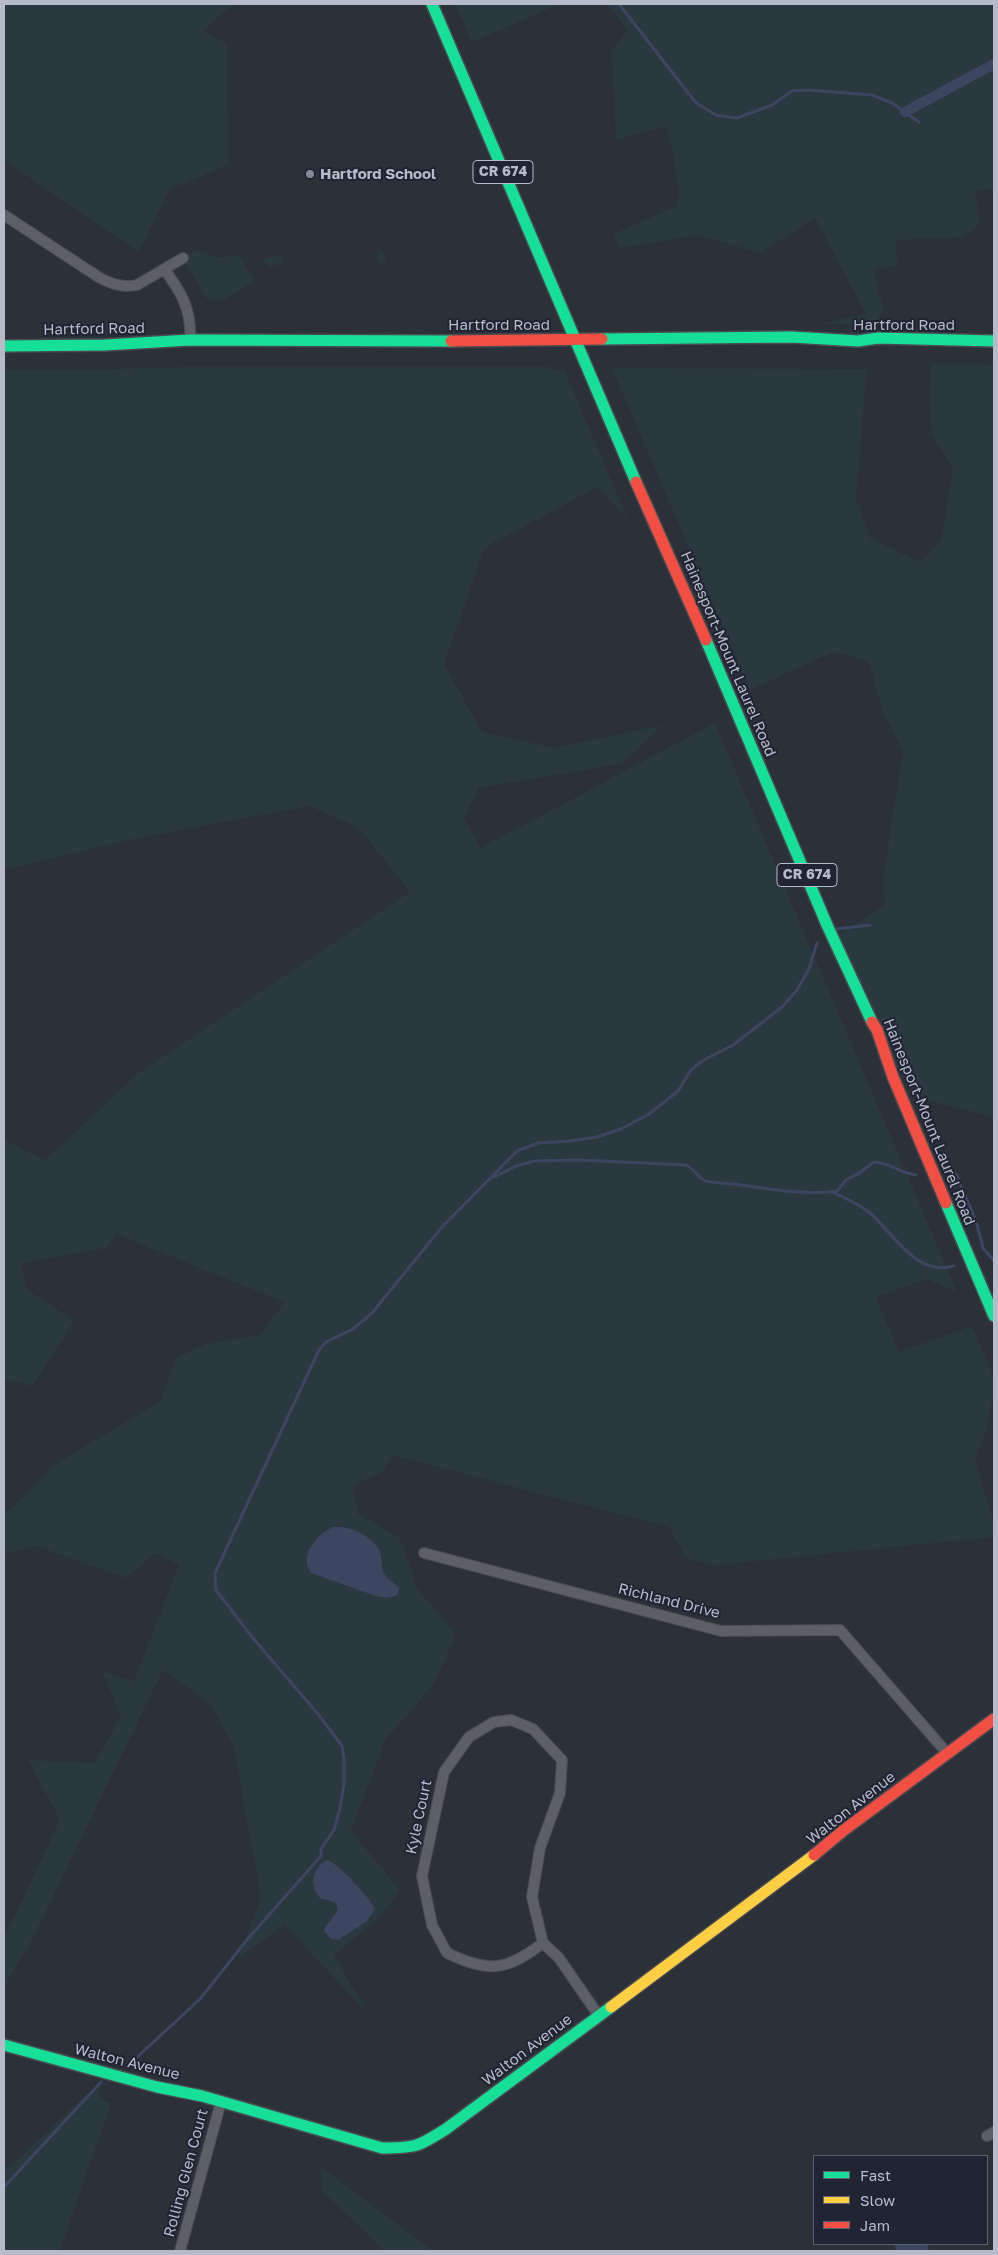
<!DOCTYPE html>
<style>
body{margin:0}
#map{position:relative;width:998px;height:2255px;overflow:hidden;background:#2c3039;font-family:"Golos Text",sans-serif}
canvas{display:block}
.frame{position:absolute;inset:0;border:5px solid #b7bbc9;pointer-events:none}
.legend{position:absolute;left:813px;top:2155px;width:175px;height:90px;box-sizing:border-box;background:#202433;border:1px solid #5c606f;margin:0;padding:6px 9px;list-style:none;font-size:15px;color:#b7bbc9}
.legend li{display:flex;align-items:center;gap:10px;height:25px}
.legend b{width:25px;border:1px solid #5c606f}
</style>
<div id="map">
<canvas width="998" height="2255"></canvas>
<div class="frame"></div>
<ul class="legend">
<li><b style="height:6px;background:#16e098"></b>Fast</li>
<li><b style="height:6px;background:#ffcf43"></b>Slow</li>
<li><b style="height:6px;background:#f24e42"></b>Jam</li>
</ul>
</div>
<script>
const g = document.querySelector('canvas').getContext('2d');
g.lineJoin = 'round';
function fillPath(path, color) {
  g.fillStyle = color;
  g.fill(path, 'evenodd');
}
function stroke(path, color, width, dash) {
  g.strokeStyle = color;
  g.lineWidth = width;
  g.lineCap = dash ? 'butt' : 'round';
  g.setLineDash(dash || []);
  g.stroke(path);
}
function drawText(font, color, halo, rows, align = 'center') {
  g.font = font + ' "Golos Text",sans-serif';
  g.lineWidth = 4;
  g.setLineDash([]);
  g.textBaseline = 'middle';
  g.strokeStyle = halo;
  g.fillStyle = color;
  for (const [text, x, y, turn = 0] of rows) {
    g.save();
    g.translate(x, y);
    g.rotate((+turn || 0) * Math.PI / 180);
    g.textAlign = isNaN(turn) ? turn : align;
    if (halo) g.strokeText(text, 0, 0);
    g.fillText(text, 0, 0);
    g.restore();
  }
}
const green = new Path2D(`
 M4 4H234L202 31 227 43 228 165 170 189 139 252 4 160Z
 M455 4H559L472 42Z
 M607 4H994V188L975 192 980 224 962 237 896 240 897 266 873 269 883 309 877 324H820L866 314 815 218 760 253 699 235 620 248 613 234 677 206 679 188 667 126 616 140 612 51 627 30Z
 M195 250 217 257 240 256 254 281C241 289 220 308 206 298L183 258Z
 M378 250 386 255V260L384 264 378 262Z
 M283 255 282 263 269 267 263 259Z
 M931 364 994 365V1117L911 1096 836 936 885 905 883 879 903 751 882 710 869 661 833 652 750 690 612 368 867 369 856 498 871 539 920 562 941 541 953 468 932 434 929 398Z
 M181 367H549L560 371 563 367 628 519 598 487 485 547 444 664 482 732 555 748 662 725 621 764 479 788 464 818 481 848 715 723 957 1292 927 1279 876 1297 899 1352 972 1326 994 1378V1389L987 1427 975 1459 994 1524V1537L715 1565 686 1558 669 1527 391 1455 384 1471 353 1486 358 1514 400 1538 417 1588 456 1635 434 1684 386 1739 351 1831 400 1890 381 1916 334 1955 370 2017 285 1924 237 1960 261 1898 234 1748 211 1704 163 1670 32 1940 4 1987V1939L60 1820 28 1760 95 1763 121 1716 102 1671 134 1681 179 1565 155 1553 126 1578 37 1546 4 1554V1516L54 1465 161 1401 176 1358 206 1344 261 1335 284 1302 116 1234 106 1248 21 1263 26 1289 74 1321 32 1386 4 1379V1140L46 1160 137 1074 410 892 358 827 309 806 133 839 4 870V369L76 370Z
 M99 2083 100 2099 111 2103 60 2251H4V2172Z
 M321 2167 433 2251H385L321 2190Z`);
const water = new Path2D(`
 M333 1527C349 1525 373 1536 380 1552 383 1559 380 1567 385 1575 389 1580 395 1583 399 1588L398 1595 387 1598 376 1596 311 1573C298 1556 317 1534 333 1527Z
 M327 1860C337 1862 372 1900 375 1909L367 1921 338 1940 330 1938 324 1931 326 1926 337 1912C340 1900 328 1901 320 1898 309 1884 312 1868 327 1860Z
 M895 2244H927L929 2251H896Z`);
const stream = new Path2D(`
 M619 4 696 103 716 115 737 118 772 105 792 91 808 90 872 95 892 103 919 122
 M836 929 870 925
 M946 1170 953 1171 957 1176 976 1221 983 1248 994 1261
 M494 1177 516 1166 534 1161 579 1160 686 1165C695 1169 697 1178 706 1181 715 1183 724 1183 733 1184 765 1188 805 1196 837 1191L847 1179 858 1174 874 1162C890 1162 900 1174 916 1175
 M832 1192C845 1198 859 1204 870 1213 894 1234 916 1277 954 1266
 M134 2060 200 1999 246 1941 321 1856V1849L334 1830 340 1808 344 1784V1759L342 1746 318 1714 252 1637 216 1590 215 1573 319 1350 326 1342 353 1329 372 1313 442 1227 517 1151 538 1143 570 1141 597 1137 621 1129 649 1114 678 1091 691 1070 702 1061 733 1045 782 1007 797 990 809 969 817 943
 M4 2187 101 2082`);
const canal = new Path2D(`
 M905 112 994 64`);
const street = new Path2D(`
 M4 215 100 278C112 284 123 288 137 285L183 258
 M164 269C181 291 192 311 190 340
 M424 1553 721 1631 840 1630 947 1753
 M543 1943C506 1971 489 1973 447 1953L432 1925 422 1876 444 1772 469 1737 494 1722 511 1720 533 1729 562 1760 560 1793 540 1848 532 1897 543 1943 559 1958 599 2016
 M987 2136 994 2132
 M180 2251 221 2102`);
const fast = new Path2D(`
 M432 4 636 482
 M602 339 792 337 858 341 878 338 994 341
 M4 346 105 345 190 340 451 341
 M706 640 827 925 872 1022
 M946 1203 994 1316
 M4 2045 157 2087 202 2096 382 2148C415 2148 418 2147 446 2129L611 2007`);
const slow = new Path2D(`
 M611 2007 814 1855`);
const jam = new Path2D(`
 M451 341 602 339
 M636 482 706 640
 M872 1022 877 1030 893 1077 946 1203
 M814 1855 844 1830 994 1719`);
const markers = [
 [310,174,5,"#868a97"]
];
const shields = [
 [503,172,60],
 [807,875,60]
];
const shieldNames = [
 ["CR 674",503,172],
 ["CR 674",807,875]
];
const poiNames = [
 ["Hartford School",320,174]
];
const streetNames = [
 ["Hartford Road",499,325],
 ["Hartford Road",904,325],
 ["Hartford Road",94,329,-1],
 ["Hainesport-Mount Laurel Road",728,654,67],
 ["Hainesport-Mount Laurel Road",929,1122,68],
 ["Richland Drive",669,1601,14],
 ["Walton Avenue",851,1808,-38],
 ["Kyle Court",419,1817,-78],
 ["Walton Avenue",527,2050,-37],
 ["Walton Avenue",127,2062,14],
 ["Rolling Glen Court",186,2173,-75]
];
fillPath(green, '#2a393f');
fillPath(water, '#3d4661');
stroke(stream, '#3d4661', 3);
stroke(canal, '#3d4661', 10);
stroke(street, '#484b52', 12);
stroke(fast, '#484b52', 14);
stroke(slow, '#484b52', 14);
stroke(jam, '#484b52', 14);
stroke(street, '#5c5f67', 10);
stroke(fast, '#16e098', 11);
stroke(slow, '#ffcf43', 11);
stroke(jam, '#f24e42', 11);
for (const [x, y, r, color] of markers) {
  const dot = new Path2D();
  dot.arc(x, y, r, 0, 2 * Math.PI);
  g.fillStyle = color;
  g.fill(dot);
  stroke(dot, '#202433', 2);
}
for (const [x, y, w] of shields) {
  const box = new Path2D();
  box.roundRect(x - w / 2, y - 11.5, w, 23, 4);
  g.fillStyle = '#202433';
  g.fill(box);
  stroke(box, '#b7bbc9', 1);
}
drawText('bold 14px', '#b7bbc9', null, shieldNames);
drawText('bold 15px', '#b7bbc9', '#202433', poiNames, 'left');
drawText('15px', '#b7bbc9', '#202433', streetNames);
</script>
